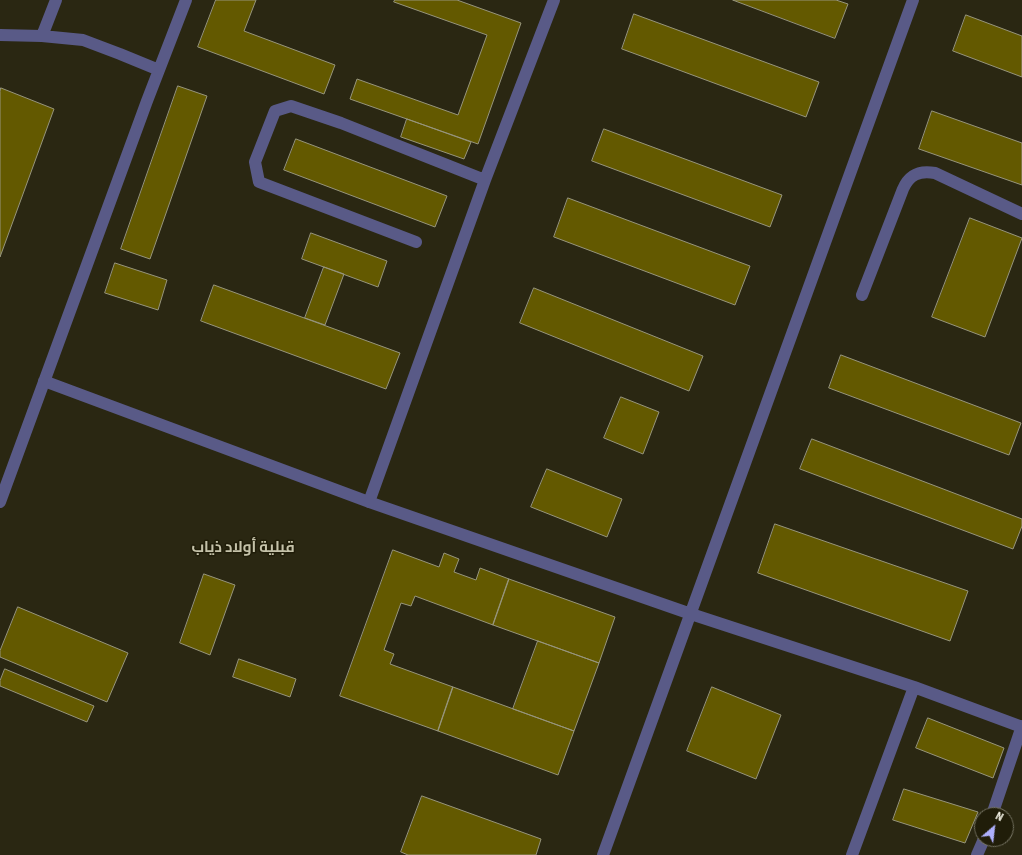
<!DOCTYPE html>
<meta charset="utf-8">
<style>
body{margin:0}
#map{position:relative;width:1022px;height:855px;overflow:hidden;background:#2a2712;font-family:"Source Sans 3",sans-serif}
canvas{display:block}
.north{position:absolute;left:974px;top:807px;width:40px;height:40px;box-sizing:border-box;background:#201d09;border:1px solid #757362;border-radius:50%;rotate:28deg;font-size:11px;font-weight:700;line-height:16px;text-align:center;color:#f5f4e7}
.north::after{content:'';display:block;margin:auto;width:14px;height:18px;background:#adaffb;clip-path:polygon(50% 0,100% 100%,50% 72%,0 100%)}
</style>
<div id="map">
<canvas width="1022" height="855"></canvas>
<div class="north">N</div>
</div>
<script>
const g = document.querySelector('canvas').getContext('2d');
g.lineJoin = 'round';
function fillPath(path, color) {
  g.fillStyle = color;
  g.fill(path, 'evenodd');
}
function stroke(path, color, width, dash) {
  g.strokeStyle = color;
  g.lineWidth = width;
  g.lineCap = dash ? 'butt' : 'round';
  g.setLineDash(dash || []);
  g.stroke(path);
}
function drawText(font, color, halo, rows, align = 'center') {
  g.font = font + ' "Source Sans 3",Cairo,sans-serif';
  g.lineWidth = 3;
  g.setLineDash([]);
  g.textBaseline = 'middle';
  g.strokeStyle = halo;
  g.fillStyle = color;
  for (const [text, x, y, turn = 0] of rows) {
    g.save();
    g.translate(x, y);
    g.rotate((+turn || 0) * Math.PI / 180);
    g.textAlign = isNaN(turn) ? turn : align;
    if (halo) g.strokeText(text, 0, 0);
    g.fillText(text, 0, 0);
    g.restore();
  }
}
const building = new Path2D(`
 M216 0H256L244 31 335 65 324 94 198 47Z
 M395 0H457L521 23 478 144 350 99 357 79 458 115 487 35 394 2Z
 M733 0H836L848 4 835 38Z
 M634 14 819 82 806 117 622 49Z
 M966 15 1022 36V77L953 51Z
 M178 86 207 96 150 259 121 249Z
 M1 88 54 109 0 257V92Z
 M932 111 1022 143V185L919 149Z
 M407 119 471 142 464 159 401 137Z
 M604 129 782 195 770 227 592 161Z
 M296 139 447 196 435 227 284 170Z
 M568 198 750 266 735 305 554 237Z
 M970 218 1022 238 985 337 932 317Z
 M311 233 387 261 378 287 302 259Z
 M115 263 167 280 158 310 105 293Z
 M324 267 344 274 325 325 305 318Z
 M214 285 400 353 386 389 201 321Z
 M534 288 703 356 689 391 520 323Z
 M841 355 1021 423 1009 455 829 388Z
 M621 397 659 412 643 454 604 438Z
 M812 439 1022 519V526L1013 549 800 469Z
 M547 469 622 499 607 537 531 507Z
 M775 524 968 591 950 641 758 573Z
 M393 550 439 567 444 553 459 559 454 572 476 580 480 568 509 579 493 625 415 596 411 606 401 603 384 650 394 654 390 664 453 687 438 731 340 696Z
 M204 574 235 585 210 655 180 643Z
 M509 579 615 617 599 663 493 625Z
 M18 607 128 653 107 702 0 657V651Z
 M538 641 599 663 574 731 513 709Z
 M239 659 296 679 290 697 233 677Z
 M5 669 94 706 87 722 0 686V681Z
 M453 687 574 731 558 775 438 731Z
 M712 687 781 715 756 779 687 751Z
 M928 718 1004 748 993 778 916 748Z
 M904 789 978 812 965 843 893 820Z
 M422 796 541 839 536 855H408L401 852Z`);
const minor = new Path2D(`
 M0 35 42 36 83 40 120 54 159 70
 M42 36 56 0
 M416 242 259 182 255 162 275 111 291 106 341 123 485 180
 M862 295 903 189C909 175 919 170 935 173L1022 214
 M44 381 369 502 691 614 914 687 1022 727
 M0 502 147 101 186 0
 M369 502 485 180 554 0
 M992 815 1022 726
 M603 855 913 0
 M852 855 914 687
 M977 855 984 839`);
const districtNames = [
 ["قبلية أولاد ذياب",243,549]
];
fillPath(building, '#635900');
stroke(building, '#97957c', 1);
stroke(minor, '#595a87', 12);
drawText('bold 15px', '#c5c2a9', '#201d09', districtNames);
</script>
